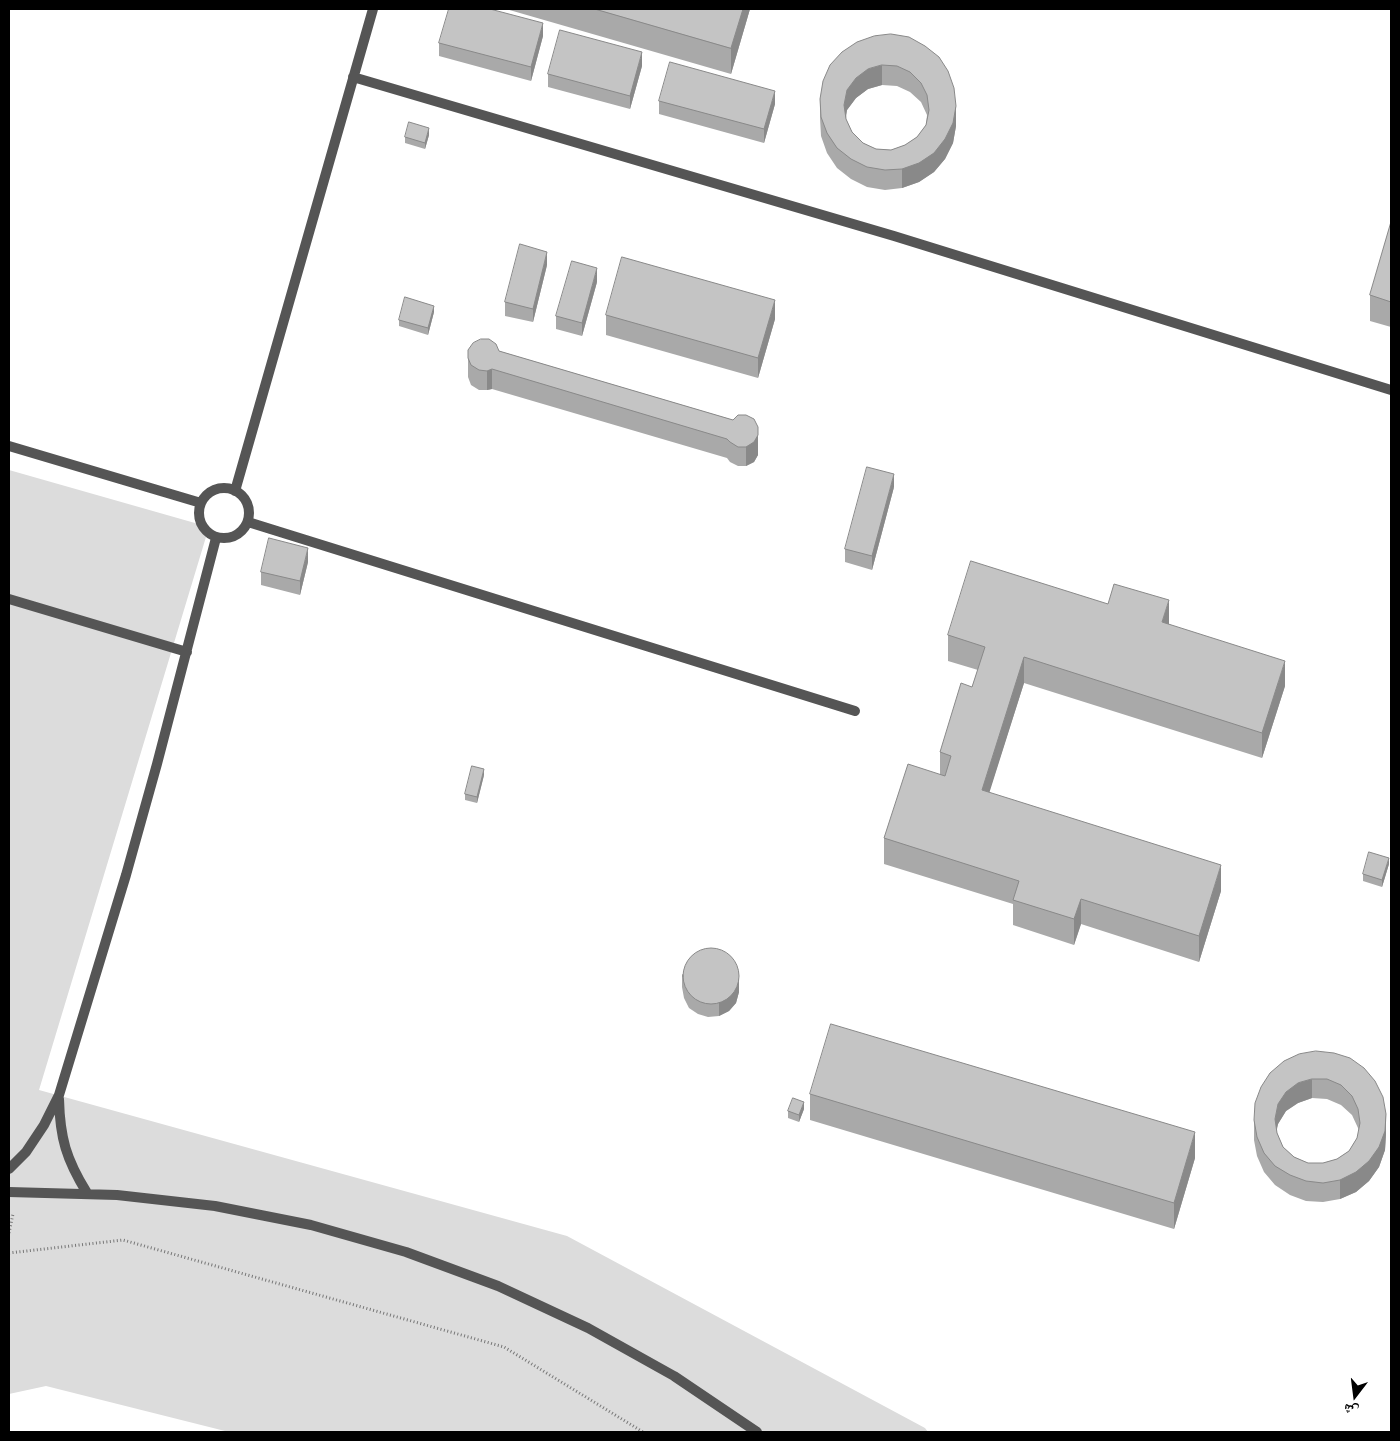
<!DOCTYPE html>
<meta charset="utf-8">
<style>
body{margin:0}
#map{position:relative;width:1400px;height:1441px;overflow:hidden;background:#fff;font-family:"Work Sans","Noto Naskh Arabic",sans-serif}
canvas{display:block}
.frame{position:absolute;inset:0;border:10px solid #000;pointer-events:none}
.north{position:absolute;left:1330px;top:1371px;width:50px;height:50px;-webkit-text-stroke:4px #fff;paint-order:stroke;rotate:195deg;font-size:14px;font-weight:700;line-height:20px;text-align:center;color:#000}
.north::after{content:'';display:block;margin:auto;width:18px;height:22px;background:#000;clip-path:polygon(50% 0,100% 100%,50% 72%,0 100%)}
</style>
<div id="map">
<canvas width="1400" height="1441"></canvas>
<div class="frame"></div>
<div class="north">ش</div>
</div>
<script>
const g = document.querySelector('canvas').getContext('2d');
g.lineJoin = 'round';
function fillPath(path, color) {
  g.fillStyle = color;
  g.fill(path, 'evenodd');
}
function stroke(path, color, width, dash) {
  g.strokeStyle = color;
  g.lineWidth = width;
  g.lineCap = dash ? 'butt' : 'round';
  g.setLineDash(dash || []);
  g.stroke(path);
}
const green = new Path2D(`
 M9 470 209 527 39 1090 567 1236 925 1428 928 1432H229L46 1386 9 1394Z`);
const path = new Path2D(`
 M9 1233 13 1214
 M9 1253 123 1240 504 1347 643 1432`);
const lane = new Path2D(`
 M353 77 894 236 1391 390
 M9 446 201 503
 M199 513a25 25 0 1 1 50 0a25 25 0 1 1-50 0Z
 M235 491 373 9
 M248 522 855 711
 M9 599 187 652
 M59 1099C60 1138 66 1159 87 1193
 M9 1169 26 1152 44 1125 59 1095 126 875 157 764 216 538
 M9 1192 117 1195 215 1206 311 1225 406 1252 498 1286 588 1328 674 1376 757 1432`);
const wall = new Path2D(`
 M506 9H750L731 74Z
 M891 34 956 126 953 143 945 159 934 172 919 182 902 188 885 190 867 187 851 179 837 168 827 153 821 136 820 118V99ZM882 85 897 86 910 92 921 102 927 115 926 125 917 137 905 145 891 150 876 149 863 143 852 132 846 119 847 110 856 98 868 89Z
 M543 36 531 81 439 56V43Z
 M642 66 630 109 548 87V74Z
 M659 101 775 104 764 143 659 114Z
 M429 135 425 149 405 143V137Z
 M1391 222V327L1370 321V295Z
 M547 265 533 322 505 316V302Z
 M597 282 582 336 556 329V316Z
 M434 312 428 335 399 326V320Z
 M606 315 775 319 758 378 606 335Z
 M468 350 499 351 733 420 758 455 754 462 746 466H738L730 462 727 458 492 389 487 390H479L471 385 468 377Z
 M894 487 872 570 845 562V549Z
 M308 562 300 595 261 585V572Z
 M1169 624 1285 686 1262 758 1024 683 989 792 1221 891 1199 962 1081 924 1074 945 1013 925V904L884 864V838L940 774V752L972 687 978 670 948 661V635Z
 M484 775 477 803 465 800V794Z
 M1389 864 1382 887 1363 881V874Z
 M682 974 739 992 736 1003 729 1011 719 1016 708 1017 698 1014 689 1008 684 998 682 987Z
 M1299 1054 1386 1114V1134L1385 1150 1379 1167 1369 1181 1356 1192 1340 1199 1323 1202 1306 1201 1290 1195 1275 1185 1264 1172 1257 1156 1254 1140V1120ZM1312 1098 1327 1099 1341 1105 1352 1115 1358 1128 1359 1131 1357 1138 1349 1151 1337 1159 1323 1163H1308L1294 1157 1283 1147 1277 1133 1276 1131 1278 1124 1286 1111 1298 1103Z
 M810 1094 1195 1158 1174 1229 810 1120Z
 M804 1109 799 1122 788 1118V1111Z`);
const shadedWall = new Path2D(`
 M743 9H750L731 74V48Z
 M543 23V36L531 81V67Z
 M642 52V66L630 109V96Z
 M882 65V85L868 89 856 98 847 110 844 124V105L847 90 856 78 868 69Z
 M775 91V104L764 143V129Z
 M956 106V126L953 143 945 159 934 172 919 182 902 188V169Z
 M429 128V135L425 149V143Z
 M547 252V265L533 322V309Z
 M597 268V282L582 336V323Z
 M775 300V319L758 378V358Z
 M434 306V312L428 335V328Z
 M492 369V389L487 390V371Z
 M758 435V455L754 462 746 466V447Z
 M894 474V487L872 570V556Z
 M308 548V562L300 595V581Z
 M1169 600V626L1162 622Z
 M1024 657V683L982 816V790Z
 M1285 661V686L1262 758V733Z
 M484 769V775L477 803V797Z
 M1389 858V864L1382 887V880Z
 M1221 865V891L1199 962V936Z
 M1081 899V924L1074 945V919Z
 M739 978V992L736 1003 729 1011 719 1016V1003Z
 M1312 1079V1098L1298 1103 1286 1111 1278 1124 1275 1139V1119L1278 1104 1286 1092 1298 1083Z
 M804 1102V1109L799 1122V1115Z
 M1386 1114V1134L1385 1150 1379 1167 1369 1181 1356 1192 1340 1199V1180Z
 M1195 1132V1158L1174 1229V1203Z`);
const building = new Path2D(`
 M449 9H490L543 23 531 67 439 43Z
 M595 9H743L731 48Z
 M560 30 642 52 630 96 548 74Z
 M891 34 909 37 925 46 939 57 948 71 954 88 956 106 953 123 945 139 934 153 919 163 902 169 885 170 867 167 851 159 837 148 827 133 821 117 820 99 823 81 830 65 842 52 857 42 874 36ZM882 65 897 66 910 72 921 83 927 95 929 110 926 125 917 137 905 145 891 150 876 149 863 143 852 132 846 119 844 105 847 90 856 78 868 69Z
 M670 62 775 91 764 129 659 101Z
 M409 122 429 128 425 143 405 137Z
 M1391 222V302L1370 295Z
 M520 244 547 252 533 309 505 302Z
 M622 257 775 300 758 358 606 315Z
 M572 261 597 268 582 323 556 316Z
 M405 297 434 306 428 328 399 320Z
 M481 339H489L496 344 499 351 733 420 738 415H746L754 419 758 427V435L754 442 746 447H738L730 442 727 439 492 369 487 371 479 370 471 365 468 358V350L473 343Z
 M867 467 894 474 872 556 845 549Z
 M269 538 308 548 300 581 261 572Z
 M971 561 1108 604 1114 584 1169 600 1162 622 1285 661 1262 733 1024 657 982 790 1221 865 1199 936 1081 899 1074 919 1013 900 1019 881 884 838 908 764 945 776 951 756 940 752 961 683 972 687 985 647 948 635Z
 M472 766 484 769 477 797 465 794Z
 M1369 852 1389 858 1382 880 1363 874Z
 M683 976a28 28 0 1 1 56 0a28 28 0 1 1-56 0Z
 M831 1024 1195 1132 1174 1203 810 1094Z
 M1316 1051 1334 1053 1350 1058 1364 1068 1375 1081 1383 1097 1386 1114 1385 1131 1379 1147 1369 1161 1356 1172 1340 1180 1323 1183 1306 1181 1290 1175 1275 1166 1264 1153 1257 1137 1254 1120 1255 1103 1261 1087 1270 1073 1284 1061 1299 1054ZM1312 1079H1327L1341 1085 1352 1096 1358 1109 1360 1123 1357 1138 1349 1151 1337 1159 1323 1163H1308L1294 1157 1283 1147 1277 1133 1275 1119 1278 1104 1286 1092 1298 1083Z
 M793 1098 804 1102 799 1115 788 1111Z`);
fillPath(green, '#dcdcdc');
stroke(path, '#777', 3, [1, 2.5]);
stroke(lane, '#555', 10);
fillPath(wall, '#a9a9a9');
fillPath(shadedWall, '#898989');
fillPath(building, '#c4c4c4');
stroke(building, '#898989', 1);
</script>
